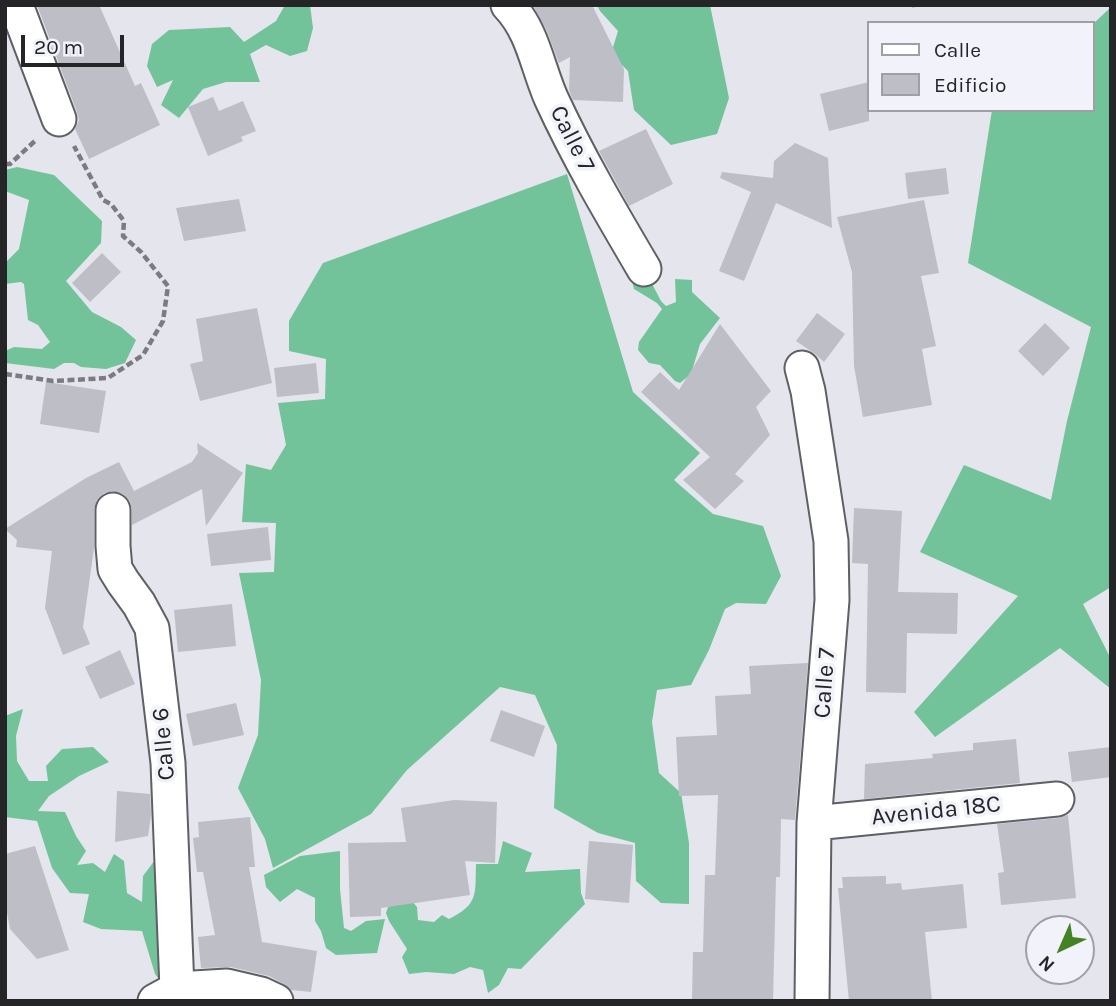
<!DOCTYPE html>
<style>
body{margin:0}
#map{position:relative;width:1116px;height:1006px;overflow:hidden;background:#e4e5ed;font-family:Karla,sans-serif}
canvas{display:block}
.frame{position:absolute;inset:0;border:7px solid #252528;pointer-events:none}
.legend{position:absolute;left:867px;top:21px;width:228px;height:91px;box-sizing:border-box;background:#f1f2fa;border:2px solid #9fa0a6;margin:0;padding:9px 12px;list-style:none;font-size:21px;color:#252528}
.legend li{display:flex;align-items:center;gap:14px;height:35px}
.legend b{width:35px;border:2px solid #9fa0a6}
.north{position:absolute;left:1025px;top:915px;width:70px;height:70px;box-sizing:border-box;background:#f1f2fa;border:2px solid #9fa0a6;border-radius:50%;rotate:224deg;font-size:19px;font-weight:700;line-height:28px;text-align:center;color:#252528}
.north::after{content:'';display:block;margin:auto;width:24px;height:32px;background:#438323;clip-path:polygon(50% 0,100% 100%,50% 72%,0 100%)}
.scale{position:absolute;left:21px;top:35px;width:103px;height:32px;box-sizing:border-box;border:4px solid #252528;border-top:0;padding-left:9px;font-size:21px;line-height:24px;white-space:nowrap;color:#252528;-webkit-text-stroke:5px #f1f2fa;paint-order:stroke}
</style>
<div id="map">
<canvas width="1116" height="1006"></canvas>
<div class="frame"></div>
<ul class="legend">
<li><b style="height:9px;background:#fff"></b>Calle</li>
<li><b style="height:19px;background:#bdbec6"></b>Edificio</li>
</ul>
<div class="north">N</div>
<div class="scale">20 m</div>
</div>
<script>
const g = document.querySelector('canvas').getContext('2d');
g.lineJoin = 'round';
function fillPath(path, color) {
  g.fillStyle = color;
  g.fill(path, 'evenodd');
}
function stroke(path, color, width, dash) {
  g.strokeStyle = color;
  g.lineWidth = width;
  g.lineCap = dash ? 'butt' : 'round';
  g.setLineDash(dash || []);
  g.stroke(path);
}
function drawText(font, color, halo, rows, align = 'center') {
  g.font = font + ' Karla,sans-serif';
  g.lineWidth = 7;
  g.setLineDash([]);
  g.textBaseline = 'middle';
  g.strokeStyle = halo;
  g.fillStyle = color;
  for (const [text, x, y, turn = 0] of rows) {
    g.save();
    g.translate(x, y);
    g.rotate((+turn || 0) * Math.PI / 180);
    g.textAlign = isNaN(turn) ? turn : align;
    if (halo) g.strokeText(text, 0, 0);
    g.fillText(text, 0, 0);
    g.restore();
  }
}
const forest = new Path2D(`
 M285 5H310L313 28 307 51 290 56 266 45 250 54 260 82H226L203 89 179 118 161 105 173 80 157 87 147 66 152 44 169 30 230 27 244 42 276 21Z
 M597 5H710L729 98 717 134 671 145 634 110 628 71 611 54 618 31 600 11Z
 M1111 7V587L1083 604 1111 659V689L1060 648 935 737 914 712 1018 596 920 552 964 465 1051 500 1067 421 1091 327 968 263 992 110H1093V24Z
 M17 167 54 175 102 221 101 243 66 281 92 312 121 327 136 340 125 363 106 369 81 367 74 363H64L54 369 5 363V351L14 347 42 349 50 342 38 325 28 320 24 284 21 282 5 284V263L19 249 29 200 5 191V170Z
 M567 174 633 392 700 453 674 480 713 514 763 526 781 576 766 604 736 603 725 609 709 650 691 685 657 690 652 722 659 773 681 793 689 843V904L661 903 636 881 635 843 598 833 554 808 557 745 535 695 500 687 407 770 371 814 273 868 265 839 238 788 258 735 261 680 239 573 274 572 276 523 242 522 246 464 271 470 286 445 278 403 325 399 326 359 289 351V321L323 263Z
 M649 278 661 301 666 306 676 302 675 279 692 280V292L720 318 700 344 691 374 680 383 675 381 660 365 649 363 638 350 639 342 662 309 657 303 634 289 632 281Z
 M23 709 16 736 17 761 29 781H48L46 766 62 749 93 747 109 762 79 776 49 796 38 811 65 812 76 836 86 851 77 865 93 863 105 872 114 854 124 861 127 893 142 902 143 876 155 860 162 872 168 991 155 974 142 931 101 929 83 922 89 894 70 893 52 868 37 821 5 817V716Z
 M503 841 532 853 525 872 580 869 581 893 585 904 521 969 508 968 499 985 488 993 483 970 470 967 454 974 426 972 409 974 402 957 407 949 389 921 386 913 393 893 406 894 417 907 418 920 434 922 442 915 449 919C479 904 475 894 476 864H498Z
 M340 851V889L344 928 351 931 366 921 385 919 377 953 336 955 326 948 321 931 315 921V898L297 889 280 902 266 887 264 875 300 856Z`);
const building = new Path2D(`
 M37 5H99L135 86 141 83 160 125 89 159 75 129 79 120 77 112Z
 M533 5H592L624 69 623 102 573 100 569 90 570 57 559 63 546 29Z
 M869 82V121L829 131 820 94Z
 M213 97 219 111 243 101 256 131 241 137 243 141 208 156 188 107Z
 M646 129 673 184 629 206 599 151Z
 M795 143 828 158 832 228 776 203 744 281 719 271 751 192 720 178 722 172 773 178 774 161Z
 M946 168 949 194 908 199 905 173Z
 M239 199 246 231 184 241 176 208Z
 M924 200 939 273 921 276 936 346 922 349 932 405 863 417 854 366 852 272 837 217Z
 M102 253 121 272 90 302 72 283Z
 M257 308 272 383 200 401 190 364 203 361 196 319Z
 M817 313 845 334 824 362 815 354 796 341Z
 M1045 323 1070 348 1043 376 1018 351Z
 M720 324 771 391 756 407 770 435 735 474 744 481 715 509 683 480 710 457 641 392 660 372 679 390Z
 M316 363 319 393 277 397 274 368Z
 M46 382 106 391 99 433 40 424Z
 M197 443 243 473 206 526 202 489 132 525V510L130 501 123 494 112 491 104 493 97 500 94 510V548L83 627 90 644 63 655 45 608 52 551 16 547 17 540 5 529 86 478 119 462 134 491 192 462 198 453Z
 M854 508 902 511 898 592 958 593 957 634 907 633 906 693 866 692 868 564 852 563Z
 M268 527 271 560 211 566 207 534Z
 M232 604 236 646 178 652 174 610Z
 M120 650 135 684 100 699 85 667Z
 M808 663 795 820 781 819 780 877H776L773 1001H692L693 952H703L705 875H715L718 795 679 796 676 737 717 735 715 696 751 694 749 666Z
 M236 703 244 735 193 746 186 714Z
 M501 710 545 726 534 757 490 741Z
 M1016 739 1020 783 864 799 865 764 933 758 932 754 973 750V743Z
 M1111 747V777L1072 782 1068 752Z
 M117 791 150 794 151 815 148 836 115 842Z
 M454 800 497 802 495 863 465 861 470 895 381 908V916L350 917 348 843 406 842 401 808Z
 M1068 815 1076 898 1001 905 998 873 1004 872 997 824 1059 818Z
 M250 817 255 867H249L262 942 317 951 311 992 291 990 284 984 269 976 231 967 201 968 198 937 215 935 203 872H197L193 838 199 837 198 822Z
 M589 841 633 845 629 903 585 899Z
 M35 846 69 950 37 959 10 929 5 901V854Z
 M886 876V884L901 883 902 890 963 884 967 928 925 932 932 1001H849L838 888H843L842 877Z`);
const path = new Path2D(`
 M912 5H915
 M5 164H10L36 140
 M5 374 53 381 108 378 143 355 163 321 168 286 141 252 123 236 124 221 111 204 103 200 74 146`);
const street = new Path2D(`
 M16 5 59 119
 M508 5C533 31 537 66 551 98 578 157 611 213 644 269
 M802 368 808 391 831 541 832 600 814 823 812 1001
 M113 510V546L115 569 123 582 139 604 152 628 168 763 177 989
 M814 823 1057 799
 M155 1001 177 989 227 986 261 994 276 1001`);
const streetNames = [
 ["Calle 7",572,139,63],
 ["Calle 7",825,683,-86],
 ["Calle 6",164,744,-95],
 ["Avenida 18C",936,811,-6]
];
fillPath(forest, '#72c39a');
fillPath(building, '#bdbec6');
stroke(street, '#5f6066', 37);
stroke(path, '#7b7c81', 4.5, [7, 3.5]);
stroke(street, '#fff', 33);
drawText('24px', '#252528', '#f1f2fa', streetNames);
</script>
